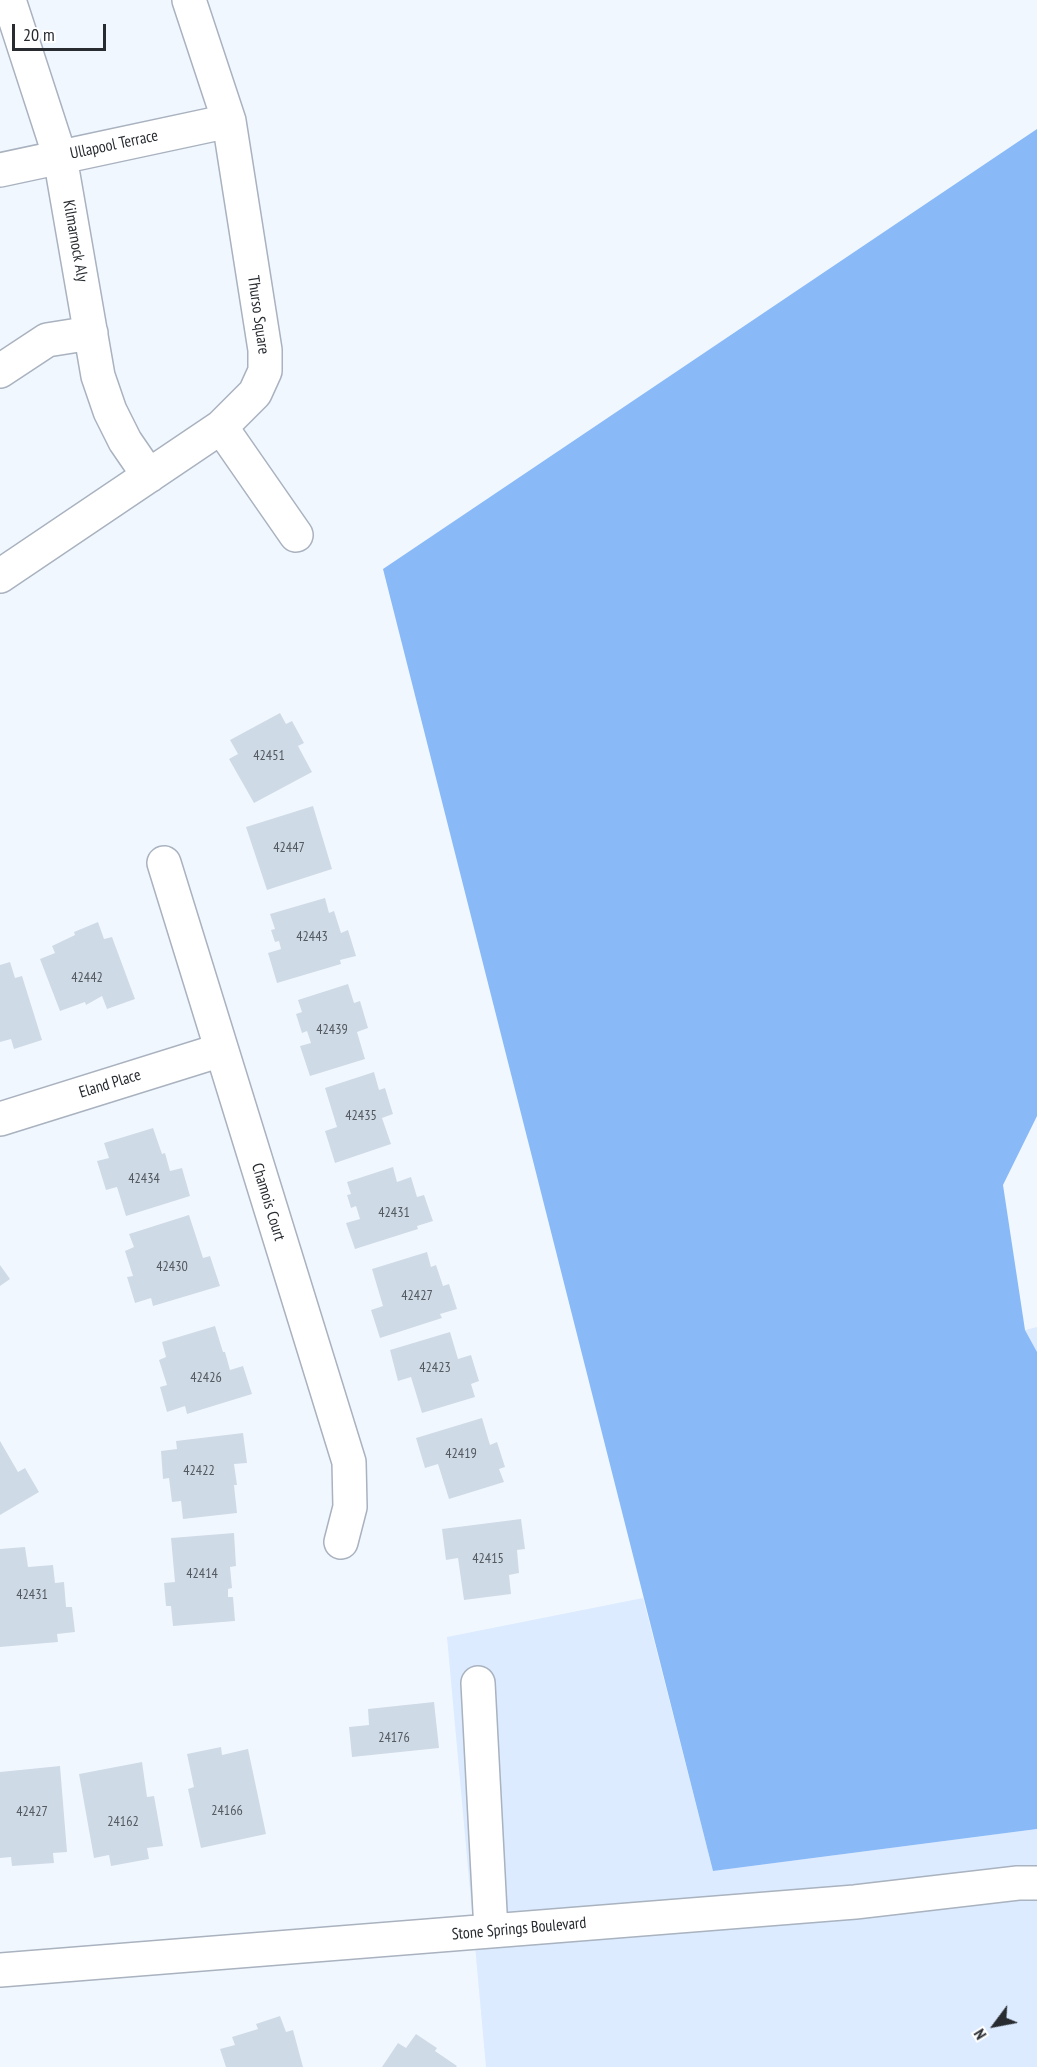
<!DOCTYPE html>
<style>
body{margin:0}
#map{position:relative;width:1037px;height:2067px;overflow:hidden;background:#f1f7ff;font-family:"PT Sans Narrow",sans-serif}
canvas{display:block}
.north{position:absolute;left:965px;top:1995px;width:60px;height:60px;-webkit-text-stroke:4px #fff;paint-order:stroke;rotate:238deg;font-size:16px;font-weight:700;line-height:24px;text-align:center;color:#282c31}
.north::after{content:'';display:block;margin:auto;width:21px;height:27px;background:#282c31;clip-path:polygon(50% 0,100% 100%,50% 72%,0 100%)}
.scale{position:absolute;left:12px;top:24px;width:94px;height:27px;box-sizing:border-box;border:3px solid #282c31;border-top:0;padding-left:8px;font-size:18px;line-height:21px;white-space:nowrap;color:#282c31;-webkit-text-stroke:4px #fff;paint-order:stroke}
</style>
<div id="map">
<canvas width="1037" height="2067"></canvas>
<div class="north">N</div>
<div class="scale">20 m</div>
</div>
<script>
const g = document.querySelector('canvas').getContext('2d');
g.lineJoin = 'round';
function fillPath(path, color) {
  g.fillStyle = color;
  g.fill(path, 'evenodd');
}
function stroke(path, color, width, dash) {
  g.strokeStyle = color;
  g.lineWidth = width;
  g.lineCap = dash ? 'butt' : 'round';
  g.setLineDash(dash || []);
  g.stroke(path);
}
function drawText(font, color, halo, rows, align = 'center') {
  g.font = font + ' "PT Sans Narrow",sans-serif';
  g.lineWidth = 6;
  g.setLineDash([]);
  g.textBaseline = 'middle';
  g.strokeStyle = halo;
  g.fillStyle = color;
  for (const [text, x, y, turn = 0] of rows) {
    g.save();
    g.translate(x, y);
    g.rotate((+turn || 0) * Math.PI / 180);
    g.textAlign = isNaN(turn) ? turn : align;
    if (halo) g.strokeText(text, 0, 0);
    g.fillText(text, 0, 0);
    g.restore();
  }
}
const built = new Path2D(`
 M1037 1327V1352L1025 1330Z
 M643 1598 713 1871 1037 1829V2067H486L447 1637Z`);
const forest = new Path2D(`
 M1037 129V1116L1003 1185 1025 1330 1037 1352V1829L713 1871 383 569Z`);
const building = new Path2D(`
 M280 713 286 724 292 721 304 743 298 746 312 772 254 803 229 759 238 754 230 740Z
 M313 806 332 869 267 890 246 827Z
 M325 898 329 913 334 911 341 933 348 930 356 956 340 960 341 964 277 983 268 953 281 949 279 941 275 942 271 930 275 929 270 914Z
 M98 922 104 939 112 937 135 999 107 1009 102 996 86 1005 85 1002 60 1011 40 959 55 953 52 946 75 935 74 932Z
 M10 962 15 978 22 976 42 1040 14 1049 11 1039 0 1042V965Z
 M348 984 354 1003 360 1001 368 1028 357 1032 365 1059 310 1076 300 1046 311 1043 307 1031 302 1033 296 1014 302 1012 298 1000Z
 M374 1072 379 1090 385 1088 393 1114 382 1118 391 1144 335 1163 325 1131 337 1127 325 1088Z
 M153 1128 162 1154 165 1153 170 1171 182 1168 190 1196 126 1216 117 1187 106 1190 97 1161 109 1158 104 1143Z
 M393 1167 397 1182 411 1177 417 1197 424 1195 433 1221 417 1226 418 1229 355 1249 346 1223 360 1219 356 1206 351 1208 347 1195 351 1194 347 1182Z
 M189 1215 203 1258 210 1256 220 1286 153 1306 151 1298 135 1303 127 1277 133 1276 125 1251 134 1247 129 1234Z
 M427 1252 431 1267 436 1265 443 1286 449 1284 457 1309 440 1314 442 1318 380 1338 371 1310 383 1306 372 1269Z
 M0 1265 10 1279 0 1286Z
 M215 1326 223 1352H225L230 1370 243 1366 252 1394 187 1414 185 1406 167 1412 160 1387 167 1385 159 1360 166 1357 162 1342Z
 M450 1332 458 1359 471 1355 479 1381 471 1384 475 1397 422 1413 411 1377 398 1381 390 1350Z
 M482 1418 490 1445 497 1442 505 1467 499 1469 504 1482 449 1499 438 1464 425 1468 416 1438Z
 M243 1433 247 1463 234 1464 237 1485H234L237 1513 183 1519 181 1501 172 1502 169 1478 163 1479 161 1451 177 1449 176 1441Z
 M0 1441 18 1472 25 1468 39 1492 0 1515Z
 M521 1519 525 1549 517 1550 519 1573 509 1575 511 1594 464 1600 458 1558 446 1560 442 1529Z
 M234 1533 236 1566 230 1567 232 1588 228 1589V1597H233L235 1621 173 1626 171 1606H166L164 1583 175 1582 171 1538Z
 M25 1547 28 1567 53 1565 55 1583 64 1582 66 1607H72L75 1632 57 1634 58 1642 0 1647V1549Z
 M434 1702 439 1748 352 1757 349 1727 369 1725 368 1709Z
 M221 1747 222 1755 248 1749 266 1834 201 1848 188 1789 194 1787 187 1754Z
 M142 1762 147 1797 154 1796 163 1846 147 1848 149 1859 111 1866 109 1855 94 1858 79 1774Z
 M60 1766 67 1852 53 1853 54 1863 12 1866 11 1857 0 1858V1772Z
 M280 2016 286 2032 293 2030 303 2067H226L220 2049 235 2045 232 2037 258 2029 256 2024Z
 M416 2034 437 2048 435 2051 457 2066 456 2067H382L398 2043 406 2048Z`);
const minor = new Path2D(`
 M9 0 60 157 98 376 110 411 125 441 149 476
 M0 170 229 121
 M0 371 47 340 91 333
 M221 427 296 535
 M0 576 221 427 255 393 265 371V350L229 121 189 0
 M164 863 349 1462 350 1507 341 1542
 M0 1119 221 1050
 M478 1683 491 1931
 M0 1970 855 1902 1018 1883H1037`);
const numberNames = [
 ["42451",269,756],
 ["42447",289,848],
 ["42443",312,937],
 ["42442",87,978],
 ["42439",332,1030],
 ["42435",361,1116],
 ["42434",144,1179],
 ["42431",394,1213],
 ["42430",172,1267],
 ["42427",417,1296],
 ["42423",435,1368],
 ["42426",206,1378],
 ["42419",461,1454],
 ["42422",199,1471],
 ["42415",488,1559],
 ["42414",202,1574],
 ["42431",32,1595],
 ["24176",394,1738],
 ["24166",227,1811],
 ["42427",32,1812],
 ["24162",123,1822]
];
const streetNames = [
 ["Ullapool Terrace",114,145,-12],
 ["Kilmarnock Aly",75,241,80],
 ["Thurso Square",258,315,82],
 ["Eland Place",110,1084,-17],
 ["Chamois Court",268,1202,73],
 ["Stone Springs Boulevard",519,1929,-5]
];
fillPath(built, '#dcebff');
fillPath(forest, '#89baf7');
fillPath(building, '#cfdae7');
stroke(minor, '#a9b2bf', 36);
stroke(minor, '#fff', 33);
drawText('14px', '#52585e', null, numberNames);
drawText('16px', '#282c31', '#fff', streetNames);
</script>
